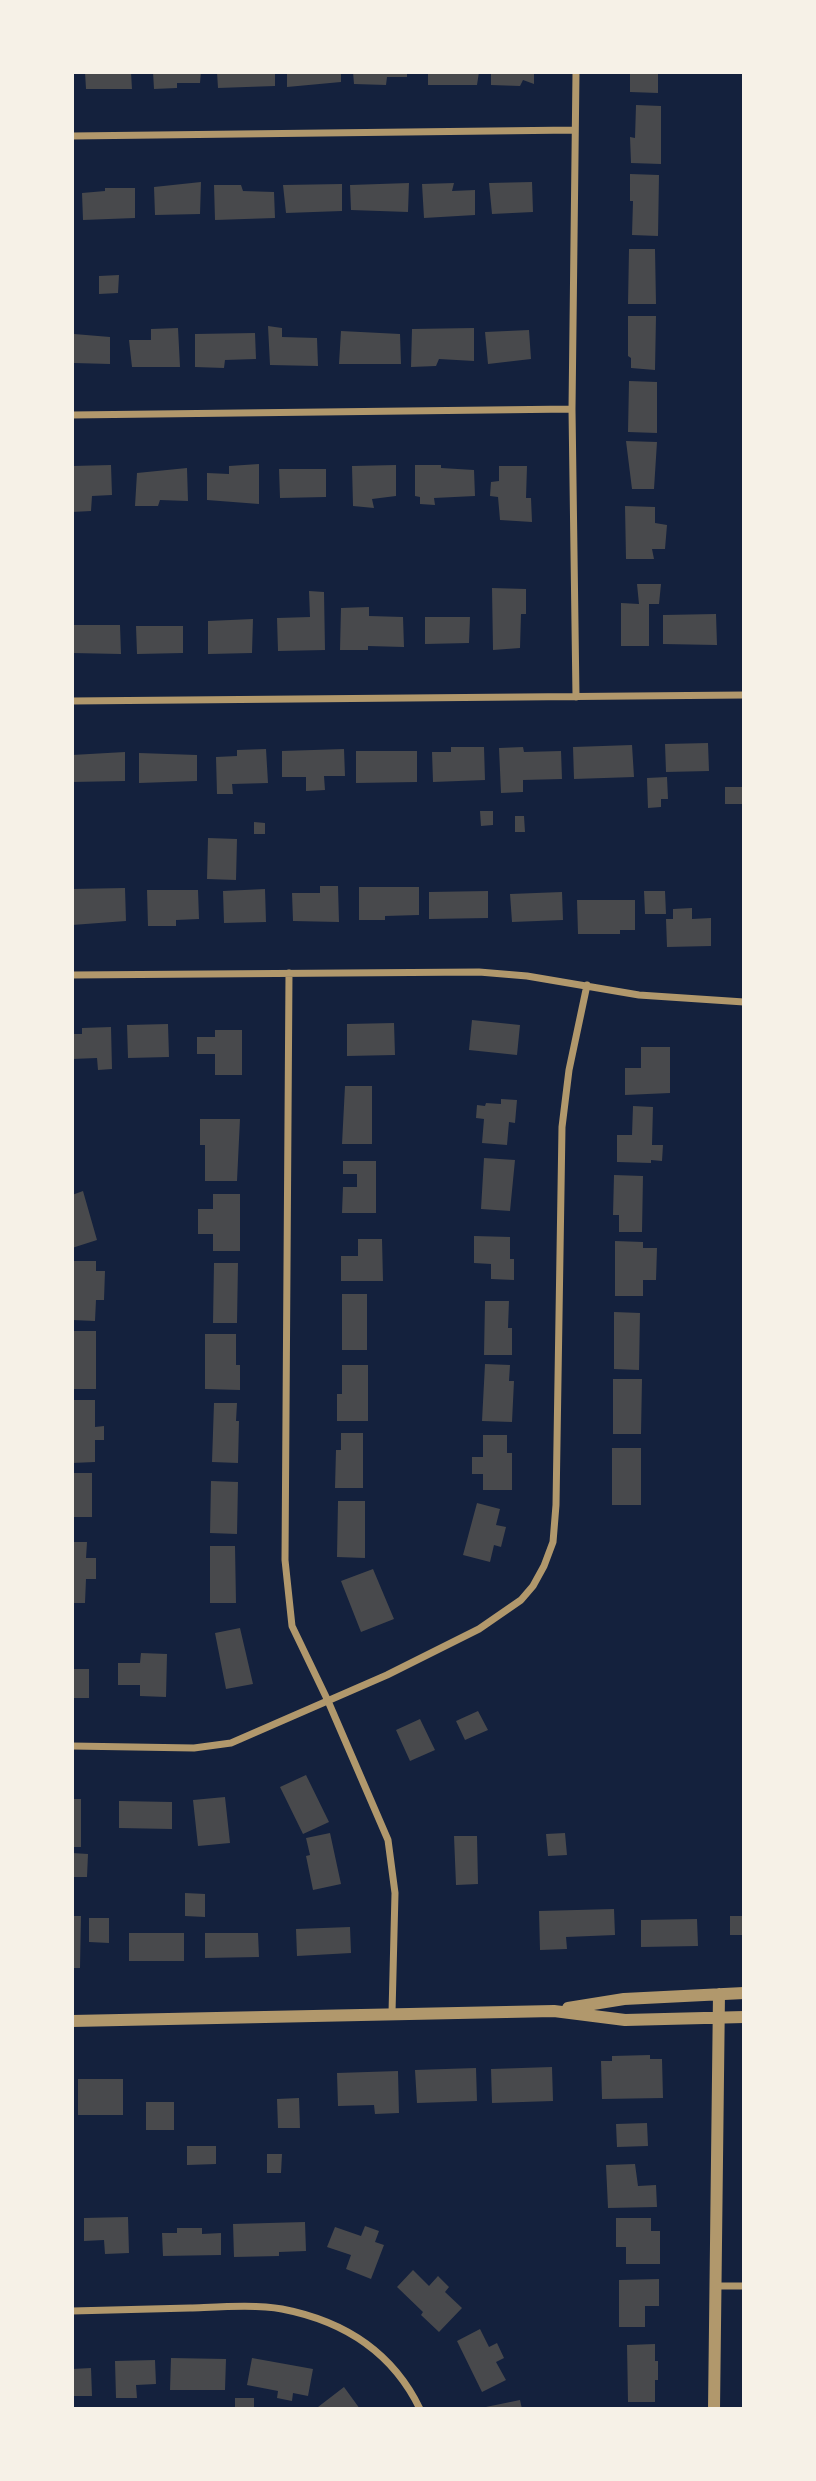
<!DOCTYPE html>
<style>
body{margin:0}
#map{position:relative;width:816px;height:2481px;overflow:hidden;background:#14213d;font-family:Signika,sans-serif}
canvas{display:block}
.frame{position:absolute;inset:0;border:74px solid #f6f1e7;pointer-events:none}
</style>
<div id="map">
<canvas width="816" height="2481"></canvas>
<div class="frame"></div>
</div>
<script>
const g = document.querySelector('canvas').getContext('2d');
g.lineJoin = 'round';
function fillPath(path, color) {
  g.fillStyle = color;
  g.fill(path, 'evenodd');
}
function stroke(path, color, width, dash) {
  g.strokeStyle = color;
  g.lineWidth = width;
  g.lineCap = dash ? 'butt' : 'round';
  g.setLineDash(dash || []);
  g.stroke(path);
}
const building = new Path2D(`
 M85 72H131L132 89H86Z
 M153 72H201L200 83H177V88L154 89Z
 M217 72H275V86L218 88Z
 M287 72H341V82L287 87Z
 M353 72H407V77H387L386 85 354 84Z
 M428 72H479L477 85H428Z
 M491 72H534V84L523 80 520 86 491 85Z
 M630 72H658V93L630 92Z
 M636 105 661 106V164L631 163 630 137 635 138Z
 M630 174 659 175 658 236 632 235 633 201H630Z
 M201 182 200 214 155 215 154 187Z
 M532 182 533 212 492 214 489 183Z
 M409 183 408 212 351 210 350 185Z
 M454 183 452 191 475 190V215L424 218 422 184Z
 M342 184V211L286 213 283 185Z
 M214 185H241L243 191 274 192 275 218 215 220Z
 M105 188H135V218L83 220 82 193 105 191Z
 M629 249H655L656 304H628Z
 M119 275 118 293 99 294V276Z
 M628 316H656L655 370 631 368V358L628 356Z
 M268 326 282 328V337L317 338 318 366 270 365Z
 M178 328 180 367H132L129 340H151V329Z
 M474 328V361L439 359 436 366 411 367 412 329Z
 M529 330 531 359 488 364 485 332Z
 M341 331 400 334 401 364H339Z
 M255 333 256 359 225 360 224 368 195 367V334Z
 M74 334 110 337V364L74 363Z
 M629 381 657 382V433L628 432Z
 M626 441 657 442 654 489H632Z
 M259 464V504L207 500V473L229 474V466Z
 M111 465 112 495 92 496 91 511 72 512V466Z
 M396 465V496L372 499 374 508 353 506 352 466Z
 M415 465H441V468L474 470 475 496 434 498 435 505 420 504V497L415 496Z
 M499 466H527L526 498H531L532 522 500 520 498 497 490 496 491 482 499 481Z
 M187 468 188 501 160 500 158 506H135L137 473Z
 M279 469H326V497L280 498Z
 M625 506 655 507V523L667 525 665 549H652L654 559H626Z
 M637 584H661L659 604H649V646H621V603L639 604Z
 M492 588 526 589V614H521L520 648 493 650Z
 M309 591 324 592 325 650 278 651 277 618 310 617Z
 M369 607V616L403 617 404 647 368 646V650H340L341 608Z
 M716 614 717 645 663 644V615Z
 M425 617H470L469 643 425 644Z
 M253 619 252 653 208 654V621Z
 M72 625H120L121 654 72 653Z
 M136 626H183V653L137 654Z
 M708 743 709 771 666 772 665 744Z
 M632 745 634 777 574 779 573 747Z
 M451 747H484L485 780 433 782 432 752H451Z
 M523 747 524 752 561 751 562 779 523 780V792L501 793 499 748Z
 M266 749 268 783 232 784 233 794H217L216 757 237 756V750Z
 M344 749 345 776H324L325 790 306 791V777H282V751Z
 M356 751H417V782L356 783Z
 M125 752V781L72 782V755Z
 M139 753 197 755V781L139 783Z
 M667 777 668 799H661V807L648 808 647 778Z
 M725 787H744V804H725Z
 M480 811H493V825L481 826Z
 M515 816H524L525 832H515Z
 M254 822 265 823V834H254Z
 M208 838 237 839 236 880 207 879Z
 M320 886H338L339 922 293 921 292 893H320Z
 M359 887H419V915L385 916V920H359Z
 M125 888 126 921 72 925V889Z
 M265 889 266 922 224 923 223 891Z
 M147 890H198L199 919 176 920V926H148Z
 M488 891V918L429 919V892Z
 M644 891H665L666 914H645Z
 M562 892 563 920 512 922 510 894Z
 M577 900H635V930H620V934H578Z
 M692 908V919L711 918V946L667 947 666 919H673V909Z
 M472 1020 520 1025 517 1055 469 1050Z
 M394 1023 395 1055 347 1056V1024Z
 M168 1024 169 1057 128 1058 127 1025Z
 M111 1027 112 1069 98 1070 97 1058 72 1059V1034H82V1028Z
 M215 1030H242V1075H215V1054H197V1037H215Z
 M641 1047H670V1093L625 1095V1068H641Z
 M345 1086H372V1144H342Z
 M501 1099 517 1100 515 1123 509 1122 507 1145 482 1143 484 1119 476 1118 477 1105 485 1106 486 1103 501 1104Z
 M633 1106 653 1107 652 1145H663L662 1161 651 1160V1163L617 1162V1135H632Z
 M200 1119H240L237 1181H205V1145H200Z
 M484 1158 515 1160 510 1211 481 1209Z
 M343 1161H376V1213H342L343 1187H357V1174H343Z
 M614 1175 643 1176 642 1232H619V1215H613Z
 M83 1191 97 1240 72 1248V1195Z
 M213 1194H240V1251H213V1234H198V1209H213Z
 M474 1236 510 1237V1259H514V1280L491 1279V1264L474 1263Z
 M358 1239H382L383 1281H341V1256H358Z
 M615 1241 643 1242V1248H657L656 1280H643V1296H615Z
 M72 1261H96V1271H105L104 1300H96L95 1321 72 1320Z
 M214 1263H238L237 1323H213Z
 M342 1294H367V1350H342Z
 M485 1301H509L508 1328H512V1355H484Z
 M614 1312 640 1313 639 1370 614 1369Z
 M72 1331H96V1389H72Z
 M205 1334H236V1365H240V1390L205 1389Z
 M485 1364 510 1365 509 1381H514L512 1422 482 1421Z
 M342 1365H368V1421H337V1394H342Z
 M613 1379H642L641 1434H613Z
 M72 1400H95V1427L104 1426V1440H95V1462L72 1463Z
 M214 1403H237L236 1421H239L238 1463 212 1462Z
 M341 1433H363V1488H335L336 1450H341Z
 M483 1435H507V1453H512V1490H483V1474H472V1457H483Z
 M612 1448H641V1505H612Z
 M72 1473H92V1517H72Z
 M211 1481 238 1482 237 1534 210 1533Z
 M338 1501H365V1558L337 1557Z
 M477 1503 500 1509 496 1525 506 1527 501 1547 494 1545 490 1562 463 1555Z
 M72 1542H87L86 1558H96V1579H86L85 1603H72Z
 M210 1546H235L236 1603H210Z
 M373 1569 394 1619 361 1632 341 1581Z
 M240 1628 253 1684 226 1689 215 1633Z
 M141 1653 167 1654 166 1697 140 1696V1685H118V1663H140Z
 M72 1669H89V1698H72Z
 M478 1711 488 1730 465 1740 456 1721Z
 M420 1719 435 1750 410 1761 396 1730Z
 M306 1775 329 1822 303 1834 280 1787Z
 M225 1797 230 1843 198 1846 193 1800Z
 M72 1799H81V1847H72Z
 M119 1801 172 1802V1829L119 1828Z
 M330 1833 341 1884 313 1890 306 1856 310 1855 306 1838Z
 M565 1833 567 1855 548 1856 546 1834Z
 M454 1836H477L478 1884 456 1885Z
 M72 1853 88 1854 87 1877H72Z
 M185 1893 205 1894V1917L185 1916Z
 M614 1909 615 1935 566 1937 567 1949 540 1950 539 1911Z
 M72 1916H81L80 1968H72Z
 M730 1916H744V1935H730Z
 M89 1918H109V1943L89 1942Z
 M697 1919 698 1946 641 1947V1920Z
 M350 1927 351 1953 297 1956 296 1929Z
 M129 1933H184V1961H129Z
 M205 1933H258L259 1957 205 1958Z
 M650 2055V2059H662L663 2098 602 2099 601 2061H612V2056Z
 M552 2067 553 2101 492 2103 491 2069Z
 M476 2068 477 2101 417 2103 415 2070Z
 M398 2071 399 2113 375 2114 374 2105 338 2106 337 2073Z
 M78 2079H123V2115H78Z
 M299 2098 300 2128H278L277 2099Z
 M146 2102H174V2130H146Z
 M647 2123 648 2146 617 2147 616 2124Z
 M187 2146H216V2164L187 2165Z
 M267 2154H282L281 2173H267Z
 M635 2164 638 2186 656 2185 657 2207 608 2208 606 2165Z
 M128 2217 129 2253 105 2254 104 2240 84 2241V2218Z
 M616 2218H651V2231H660V2264H626V2247H616Z
 M305 2222 306 2251 279 2252V2256L234 2257 233 2224Z
 M365 2226 379 2231 375 2242 384 2245 371 2279 346 2269 351 2255 327 2247 335 2227 361 2236Z
 M177 2228H202V2234L221 2233V2255L163 2256 162 2233H177Z
 M413 2270 429 2286 438 2276 449 2287 445 2292 462 2308 439 2332 421 2315 423 2312 397 2287Z
 M659 2279V2306H645V2327H619V2280Z
 M480 2329 489 2347 497 2343 504 2358 496 2362 506 2380 482 2392 457 2341Z
 M655 2344V2361H658V2380H655V2402H628L627 2345Z
 M171 2358 226 2359 225 2390H170Z
 M252 2358 313 2369 308 2396 293 2393 292 2401 277 2398 278 2391 247 2385Z
 M155 2360 156 2384 136 2385 137 2398H116L115 2361Z
 M91 2368 92 2396H72V2369Z
 M344 2387 360 2409H320L318 2407Z
 M235 2398H254V2409H235Z
 M520 2400 522 2409H481V2408Z`);
const minor = new Path2D(`
 M72 136 575 130
 M72 415 572 409
 M576 697 572 409 576 72
 M72 701 744 695
 M289 973 285 1560 292 1626 328 1701 388 1840 395 1893 392 2013
 M72 975 479 972 527 976 639 995 744 1002
 M72 1746 194 1748 231 1743 387 1675 479 1629 521 1600 533 1586 544 1566 553 1542 556 1505 562 1127 569 1070 587 985
 M716 2286H744
 M72 2311C111 2310 151 2309 190 2308 217 2307 257 2304 282 2309 344 2321 392 2351 420 2409`);
const tertiary = new Path2D(`
 M568 2008 624 1999 744 1993
 M72 2021 554 2011 625 2020 744 2017
 M714 2409 719 1994`);
fillPath(building, '#48494c');
stroke(minor, '#b1986c', 7);
stroke(tertiary, '#b1986c', 12);
</script>
